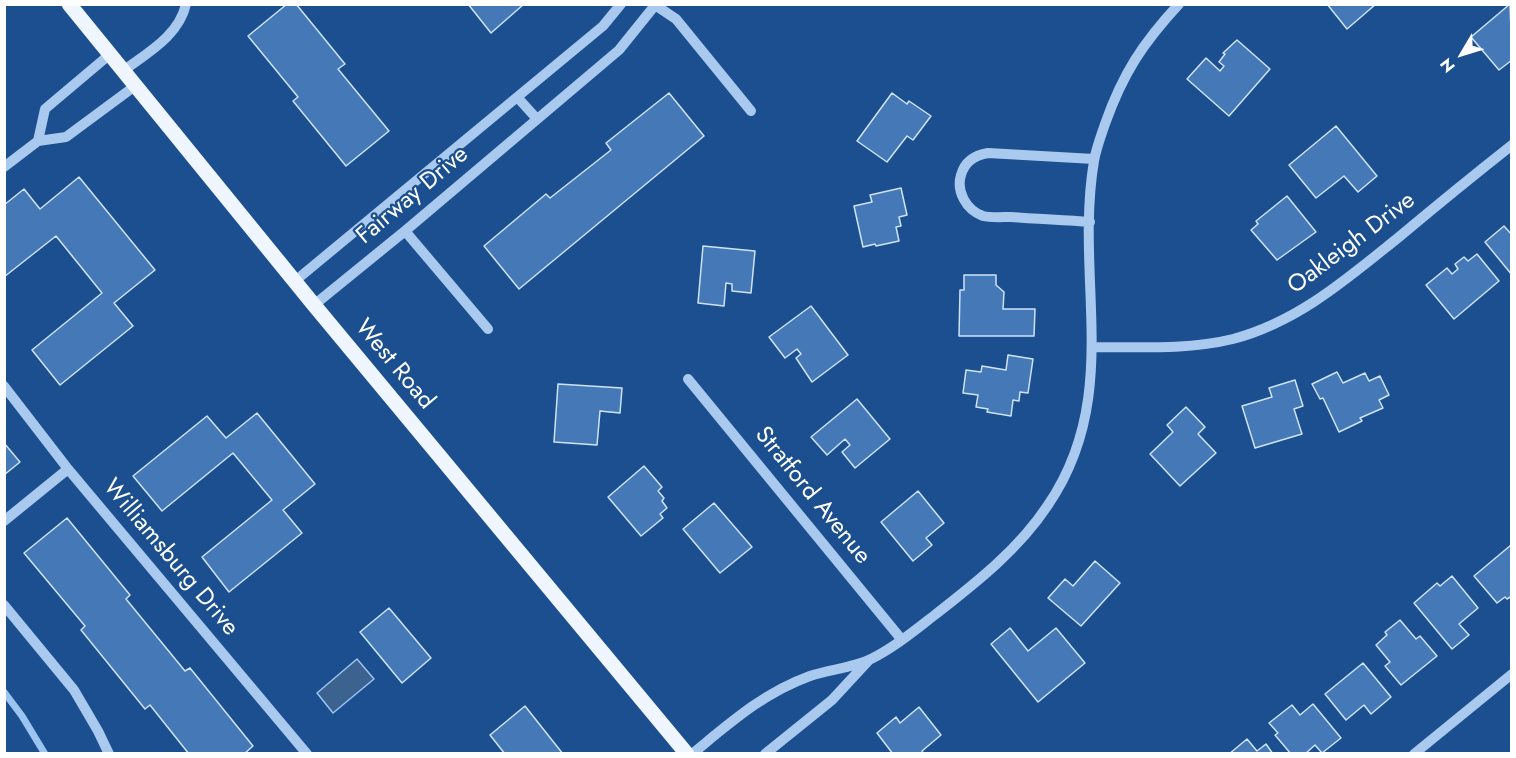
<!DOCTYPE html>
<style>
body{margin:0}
#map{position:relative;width:1516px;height:758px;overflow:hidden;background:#1b4f8f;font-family:Jost,sans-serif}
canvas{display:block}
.frame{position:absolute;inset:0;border:6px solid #fff;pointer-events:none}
.north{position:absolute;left:1432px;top:24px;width:60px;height:60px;-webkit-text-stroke:4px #1b4f8f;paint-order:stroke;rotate:232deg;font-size:16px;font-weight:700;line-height:24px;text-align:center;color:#fff}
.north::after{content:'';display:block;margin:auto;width:21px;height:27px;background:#fff;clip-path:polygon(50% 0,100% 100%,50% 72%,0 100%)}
</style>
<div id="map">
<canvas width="1516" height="758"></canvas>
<div class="frame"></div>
<div class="north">N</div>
</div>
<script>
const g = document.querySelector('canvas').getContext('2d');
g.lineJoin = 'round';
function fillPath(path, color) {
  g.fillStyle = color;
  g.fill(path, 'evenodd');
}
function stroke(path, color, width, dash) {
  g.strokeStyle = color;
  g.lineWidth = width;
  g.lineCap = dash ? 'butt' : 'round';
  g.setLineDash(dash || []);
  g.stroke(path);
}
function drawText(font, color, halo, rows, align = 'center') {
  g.font = font + ' Jost,sans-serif';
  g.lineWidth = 4.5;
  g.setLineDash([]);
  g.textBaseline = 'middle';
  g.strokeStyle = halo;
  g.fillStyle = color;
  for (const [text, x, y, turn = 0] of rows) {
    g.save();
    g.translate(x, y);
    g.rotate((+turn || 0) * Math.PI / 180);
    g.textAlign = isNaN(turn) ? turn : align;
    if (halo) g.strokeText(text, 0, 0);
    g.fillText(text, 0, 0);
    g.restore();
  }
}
const water = new Path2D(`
 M357 659 374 679 333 713 317 693Z`);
const stream = new Path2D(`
 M4 692 22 716 45 754`);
const building = new Path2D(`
 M287 4H296L345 64 338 69 389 131 346 166 293 101 298 97 248 36Z
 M468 4H524L491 33Z
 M1327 4H1376L1347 29Z
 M1510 4 1512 60 1499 70 1471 37Z
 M1237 40 1270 69 1229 116 1187 79 1206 58 1220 71 1224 66 1219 62 1225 54 1223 53Z
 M669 93 704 136 519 289 484 246 546 194 550 198 611 150 606 143Z
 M892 93 907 104 909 101 931 116 913 140 907 136 887 162 857 141Z
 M1336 126 1377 176 1358 192 1344 176 1316 198 1289 165Z
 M79 177 155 270 114 303 133 326 60 385 32 350 102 293 56 236 4 277V205L24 189 40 209Z
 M901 188 907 215 899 217 901 226 896 227 899 241 876 246 875 244 863 247 854 206 872 202 870 195Z
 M1287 196 1316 232 1277 260 1251 230 1258 224 1256 221Z
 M1504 226 1512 235V275L1485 242Z
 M703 246 755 251 751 293 732 291V284L726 283 724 306 698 303Z
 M1477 254 1499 281 1454 319 1426 285 1447 268 1452 274 1458 269 1455 264 1464 257 1468 261Z
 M964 275H996V285L1004 292 1003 309H1035L1034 336H959L960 290H964Z
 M811 306 848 355 812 382 796 358 801 354 797 349 785 358 769 337Z
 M1008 355 1033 359 1028 393 1020 392 1019 401 1013 400 1011 416 987 412 988 409 976 407 978 395 963 393 966 370 981 372 982 366 1006 370Z
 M1337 372 1343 383 1365 373 1369 381 1380 376 1389 395 1379 400 1383 408 1360 418 1362 421 1339 432 1323 398 1320 399 1312 384Z
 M1295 380 1303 406 1294 409 1302 434 1255 448 1242 406 1272 397 1269 388Z
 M558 384 622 388 620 413 600 411 597 445 554 442Z
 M857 399 890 439 855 468 842 452 850 445 845 439 827 455 811 437Z
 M1186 407 1205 427 1198 434 1216 453 1180 486 1150 454 1173 432 1167 425Z
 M257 413 315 484 283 510 302 533 229 592 202 557 272 500 233 453 162 511 133 476 207 416 226 438Z
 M4 443 20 462 4 475Z
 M644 466 662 487 658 491 664 498 662 501 667 508 660 514 663 518 641 536 608 497Z
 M918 491 944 523 926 538 932 545 913 561 881 522Z
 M714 503 752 547 720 573 683 529Z
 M67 518 130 595 126 599 185 671 190 668 253 746 244 754H189L150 705 145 709 81 630 85 626 24 553Z
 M1511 545 1512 596 1507 599 1505 597 1497 603 1474 576Z
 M1095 561 1120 583 1081 626 1048 598 1065 579 1073 586Z
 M1452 576 1478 608 1459 624 1469 635 1452 649 1414 603 1437 583 1440 586Z
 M389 608 431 658 402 683 360 632Z
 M1400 620 1416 639 1420 636 1437 656 1401 685 1385 666 1390 662 1376 645 1387 635 1385 632Z
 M1010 628 1028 651 1056 628 1085 663 1038 702 991 644Z
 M1363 663 1391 697 1371 714 1364 705 1346 720 1325 694Z
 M1313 704 1341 738 1322 753 1315 745 1305 754H1291L1275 735 1278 733 1269 723 1292 705 1300 715Z
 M525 706 563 754H505L490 735Z
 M919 707 941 735 922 751 924 754H893L877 733 896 717 900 723Z
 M1247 739 1257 751 1266 744 1273 754H1229Z`);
const minor = new Path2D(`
 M655 5 676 19 751 111
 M123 71C147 53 179 36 186 4
 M518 98 537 119
 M38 141 45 109 109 55
 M4 167 38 141 66 137 135 86
 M1090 222C1063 220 1037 219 1011 217 1002 217 991 218 983 216 966 210 956 191 961 175 965 161 975 155 988 153L1094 159
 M405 231 488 329
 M295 281 603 26 621 4
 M314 305 405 231 619 50 656 4
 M1092 347C1139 347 1188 350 1233 339 1298 322 1348 278 1399 237 1436 206 1474 175 1512 145
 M688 379 902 640
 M4 386 68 469 307 754
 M4 521 68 469
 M4 605 74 690 98 731 109 754
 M692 754C730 723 763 693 810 676 830 669 853 668 871 659 895 647 915 630 936 614 977 582 1019 549 1048 505 1123 395 1074 280 1094 161 1096 149 1101 136 1105 124 1123 73 1143 43 1179 4
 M765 754 832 700 869 660
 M1414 754 1512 674`);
const major = new Path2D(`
 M69 4 314 305 687 754`);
const streetNames = [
 ["Fairway Drive",413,196,-40],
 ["Oakleigh Drive",1352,244,-37],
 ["West Road",394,365,50],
 ["Stratford Avenue",812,496,51],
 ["Williamsburg Drive",170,558,50]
];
fillPath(water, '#3c6290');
stroke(water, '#9cc4f0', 1.5);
stroke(stream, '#9cc4f0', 7);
fillPath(building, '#4478b7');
stroke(building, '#cfe3fa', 1.5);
stroke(minor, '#a9c9ee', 10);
stroke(major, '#f0f6ff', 15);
drawText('24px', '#fff', '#1b4f8f', streetNames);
</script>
